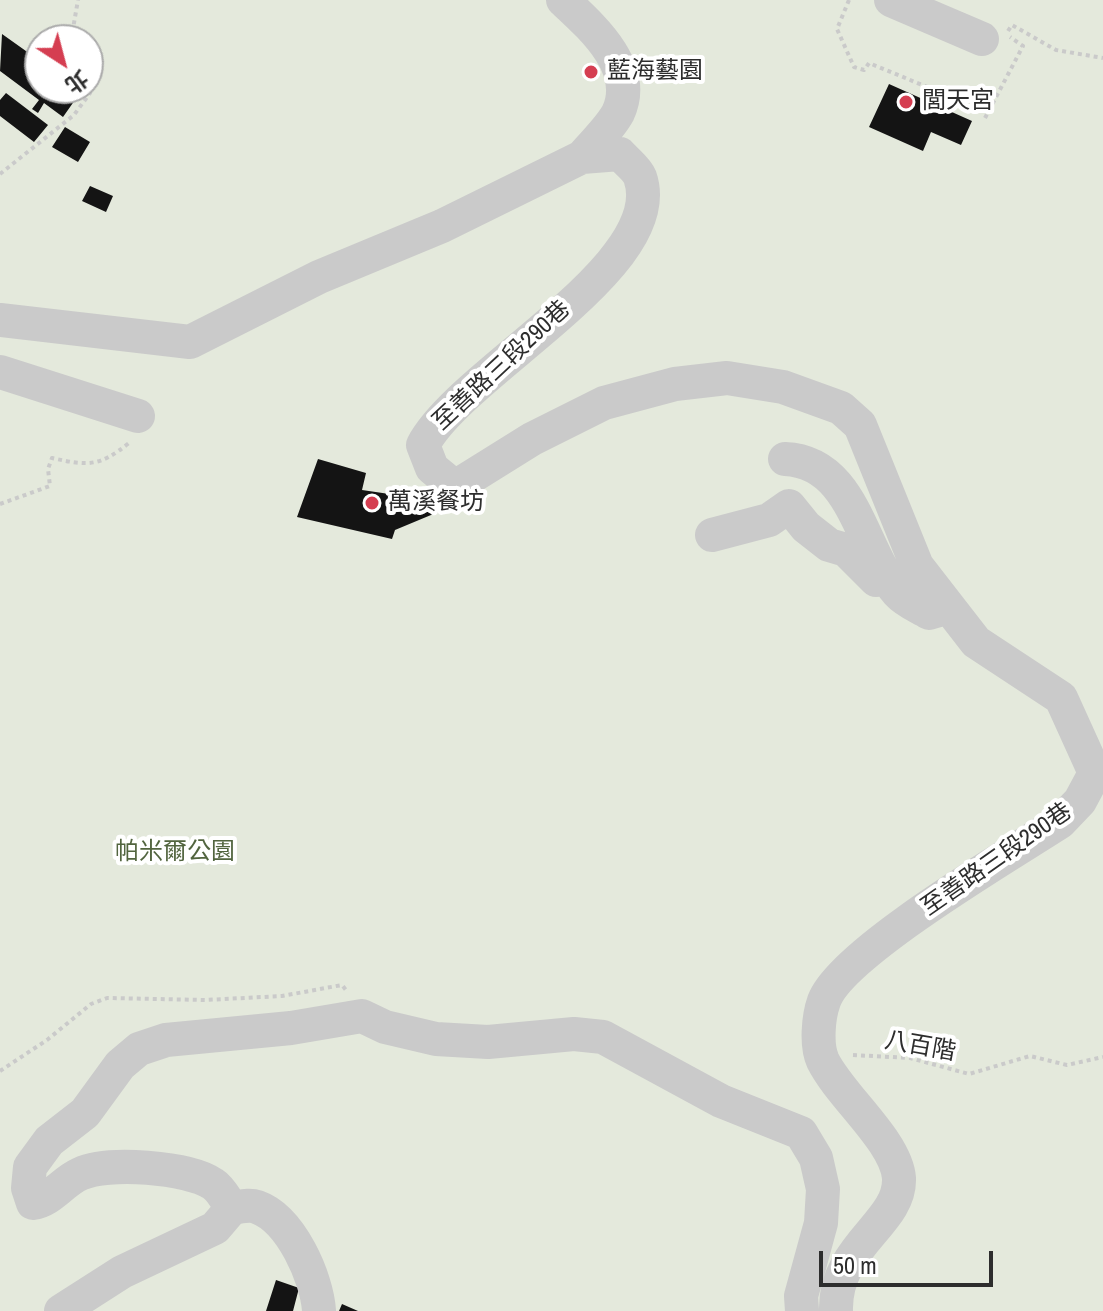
<!DOCTYPE html>
<meta charset="utf-8">
<style>
body{margin:0}
#map{position:relative;width:1103px;height:1311px;overflow:hidden;background:#fff;font-family:"Archivo Narrow","Noto Sans TC",sans-serif}
canvas{display:block}
.north{position:absolute;left:24px;top:24px;width:80px;height:80px;box-sizing:border-box;background:#fff;border:2px solid #ababab;border-radius:50%;rotate:144deg;font-size:22px;font-weight:700;line-height:32px;text-align:center;color:#2d2d2d}
.north::after{content:'';display:block;margin:auto;width:28px;height:36px;background:#d53e51;clip-path:polygon(50% 0,100% 100%,50% 72%,0 100%)}
.scale{position:absolute;left:819px;top:1251px;width:174px;height:36px;box-sizing:border-box;border:4px solid #2d2d2d;border-top:0;padding-left:10px;font-size:24px;line-height:28px;white-space:nowrap;color:#2d2d2d;-webkit-text-stroke:6px #fff;paint-order:stroke}
</style>
<div id="map">
<canvas width="1103" height="1311"></canvas>
<div class="north">北</div>
<div class="scale">50 m</div>
</div>
<script>
const g = document.querySelector('canvas').getContext('2d');
g.lineJoin = 'round';
function fillPath(path, color) {
  g.fillStyle = color;
  g.fill(path, 'evenodd');
}
function stroke(path, color, width, dash) {
  g.strokeStyle = color;
  g.lineWidth = width;
  g.lineCap = dash ? 'butt' : 'round';
  g.setLineDash(dash || []);
  g.stroke(path);
}
function drawText(font, color, halo, rows, align = 'center') {
  g.font = font + ' "Archivo Narrow","Noto Sans TC",sans-serif';
  g.lineWidth = 8;
  g.setLineDash([]);
  g.textBaseline = 'middle';
  g.strokeStyle = halo;
  g.fillStyle = color;
  for (const [text, x, y, turn = 0] of rows) {
    g.save();
    g.translate(x, y);
    g.rotate((+turn || 0) * Math.PI / 180);
    g.textAlign = isNaN(turn) ? turn : align;
    if (halo) g.strokeText(text, 0, 0);
    g.fillText(text, 0, 0);
    g.restore();
  }
}
const green = new Path2D(`
 M0 0H1103V1311H0ZM40 40H88V88H40Z`);
const building = new Path2D(`
 M2 34 40 61V88L82 90 63 117 44 103 38 113 32 109 39 100 0 71Z
 M889 84 972 121 961 145 931 132 923 151 869 127Z
 M6 93 48 125 34 142 0 116V100Z
 M65 127 90 142 78 162 52 147Z
 M90 186 113 196 106 212 82 201Z
 M318 459 366 473 362 490 403 496 438 486 443 510 395 530 392 539 297 517Z
 M276 1280 299 1288 293 1311H266Z
 M342 1304 358 1311H339Z`);
const path = new Path2D(`
 M849 0 837 29 854 67 864 70 869 63 961 101
 M1008 31 1012 25 1056 50 1103 58
 M71 40 78 0
 M985 118 1023 46 1010 37
 M0 174 74 115 90 93 86 88
 M0 504 50 486 48 469 52 458C88 466 99 467 129 443
 M853 1055 910 1058 969 1074 1030 1056 1067 1065 1103 1057
 M0 1071 47 1040 91 1004 107 998 205 1000 282 996 342 985 346 990`);
const minor = new Path2D(`
 M563 0C592 27 639 68 618 113 610 128 593 144 582 157
 M891 0 982 39
 M0 320 190 342 319 277 442 226 582 157 620 154C626 161 637 169 640 177 671 265 461 372 423 445L432 468 455 487 532 439 604 403 675 384 727 378 783 387 841 408 860 425 917 566 976 642 1061 698 1095 773 1080 801 1060 822C1011 854 841 953 824 1001 818 1018 816 1046 823 1061 841 1097 896 1141 899 1178 901 1224 834 1245 836 1311
 M0 372 138 416
 M785 459C855 462 860 549 898 593 906 602 919 607 929 613L946 608
 M712 535 769 520 789 506 806 527 829 545 846 550 876 580
 M232 1208C240 1207 249 1204 257 1207 291 1219 317 1278 319 1311
 M61 1311 122 1272 215 1228 232 1208C226 1200 221 1189 213 1184 188 1167 107 1161 80 1174 62 1182 52 1200 33 1203L28 1188 30 1167 49 1141 85 1113 120 1065 139 1049 166 1040 291 1028 362 1016 385 1027 436 1039 488 1042 574 1034 603 1037 721 1101 801 1133 816 1158 823 1189 821 1223 801 1296 802 1311`);
const markers = [
 [591,72,8,"#d53e51"],
 [906,102,8,"#d53e51"],
 [372,503,8,"#d53e51"]
];
const poiNames = [
 ["藍海藝園",607,72],
 ["閭天宮",922,102],
 ["萬溪餐坊",388,503]
];
const streetNames = [
 ["至善路三段290巷",502,366,-43],
 ["至善路三段290巷",997,860,-35],
 ["八百階",920,1047,10]
];
const parkNames = [
 ["帕米爾公園",175,853]
];
fillPath(green, '#e4e9dc');
fillPath(building, '#141414');
stroke(path, '#cacaca', 4, [4, 4]);
stroke(minor, '#cacaca', 34);
for (const [x, y, r, color] of markers) {
  const dot = new Path2D();
  dot.arc(x, y, r, 0, 2 * Math.PI);
  g.fillStyle = color;
  g.fill(dot);
  stroke(dot, '#fff', 3);
}
drawText('24px', '#2d2d2d', '#fff', poiNames, 'left');
drawText('24px', '#2d2d2d', '#fff', streetNames);
drawText('24px', '#52653f', '#fff', parkNames);
</script>
